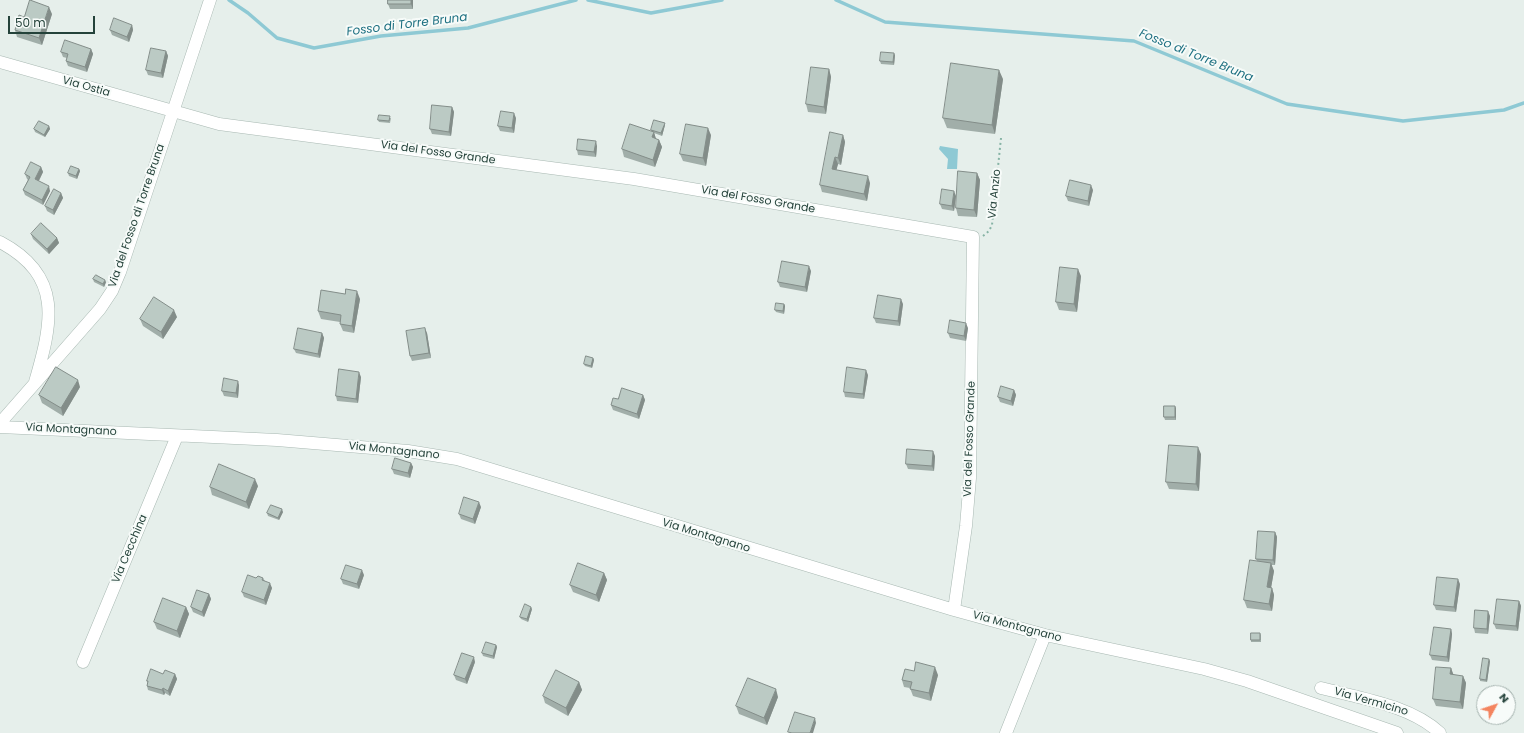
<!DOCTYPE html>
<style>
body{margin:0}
#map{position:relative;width:1524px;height:733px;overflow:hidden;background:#e6efeb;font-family:Poppins,sans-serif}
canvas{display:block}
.north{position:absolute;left:1476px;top:685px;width:40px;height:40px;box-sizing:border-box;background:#f7fbf9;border:1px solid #a3b1ad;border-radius:50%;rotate:50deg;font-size:11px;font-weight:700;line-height:16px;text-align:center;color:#24423a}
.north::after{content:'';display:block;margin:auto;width:14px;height:18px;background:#f4845f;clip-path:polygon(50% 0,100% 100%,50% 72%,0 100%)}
.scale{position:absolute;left:8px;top:16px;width:87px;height:18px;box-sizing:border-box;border:2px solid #24423a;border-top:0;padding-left:5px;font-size:12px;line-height:14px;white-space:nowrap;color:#24423a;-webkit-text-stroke:3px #f7fbf9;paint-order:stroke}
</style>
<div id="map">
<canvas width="1524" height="733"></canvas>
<div class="north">N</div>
<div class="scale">50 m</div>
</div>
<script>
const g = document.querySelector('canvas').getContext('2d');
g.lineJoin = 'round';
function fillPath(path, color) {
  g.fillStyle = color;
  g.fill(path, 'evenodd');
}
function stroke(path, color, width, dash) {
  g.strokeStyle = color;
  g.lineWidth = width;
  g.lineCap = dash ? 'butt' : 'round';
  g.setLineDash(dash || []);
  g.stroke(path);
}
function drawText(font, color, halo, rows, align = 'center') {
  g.font = font + ' Poppins,sans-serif';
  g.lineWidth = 4;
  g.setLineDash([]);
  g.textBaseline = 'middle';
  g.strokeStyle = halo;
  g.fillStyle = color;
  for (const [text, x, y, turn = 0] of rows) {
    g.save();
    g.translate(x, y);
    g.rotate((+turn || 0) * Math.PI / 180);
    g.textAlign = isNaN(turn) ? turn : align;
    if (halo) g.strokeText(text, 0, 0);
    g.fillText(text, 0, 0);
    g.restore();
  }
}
const water = new Path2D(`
 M940 146 958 149 957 169H947L948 159 939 149Z`);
const stream = new Path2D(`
 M229 0 248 13 277 38 314 48 381 36 468 28 576 0
 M588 0 651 13 722 0
 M836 0 885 22 1134 41 1287 104 1403 121 1504 110 1524 103`);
const path = new Path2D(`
 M983 236 989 231 992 225 1001 138`);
const minor = new Path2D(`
 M0 62 219 124 634 179 973 237 970 478 966 526 954 610
 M0 242C64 276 52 323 35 382
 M0 423 100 309 112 291 120 272 210 0
 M0 427 277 440 408 451 457 459 954 610 1045 635 1204 669 1247 681 1397 733
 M83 662 177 436
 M1321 688C1359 698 1410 705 1440 733
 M1006 733 1045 635`);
const wall = new Path2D(`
 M388 0H413V9H390L388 4Z
 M52 14 42 45 17 37 15 30Z
 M132 25 133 30 129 42 112 35 110 30Z
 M91 49 93 54 87 72 68 66 66 61 67 58 63 57 61 52Z
 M166 51 168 56 163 78 148 75 146 70Z
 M895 55 894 65 881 64 880 61Z
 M829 69 831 77 826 114 808 112 806 104Z
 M1003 79 995 134 947 128 943 118Z
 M452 107 454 112 451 136 432 134 430 129Z
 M391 118 390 123 379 122 378 120Z
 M516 118 514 133 500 131 498 126Z
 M665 125 662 136 654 133 656 139 659 140 662 147 655 167 624 157 622 149 651 131V130Z
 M49 126 50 129 45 137 35 132 34 129Z
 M711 135 706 166 683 161 680 154Z
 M843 135 845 142 841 165 838 164 836 170 870 183 867 201 822 192 820 185Z
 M597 146 596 157 578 155 577 150Z
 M41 167 43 172 39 181 50 191 43 205 25 195 23 190 28 180 27 179 25 174Z
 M79 169 80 171 77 179 69 176 68 173Z
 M977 173 980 180 977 217 958 216 956 208Z
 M1093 190 1089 206 1068 201 1066 196Z
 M61 193 63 198 54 215 47 211 45 206Z
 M956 196 954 211 942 209 940 204Z
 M31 234 57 238 59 243 49 254 33 239Z
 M811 271 807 292 780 287 778 282Z
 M1081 276 1077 312 1059 310 1056 302Z
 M93 279 106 282 104 287 94 282Z
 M360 299 354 333 343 331 340 324V322L321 319 318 311Z
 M784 304 785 306 784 314 776 312 775 310Z
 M903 304 900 326 876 323 874 318Z
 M177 317 163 339 143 326 140 319Z
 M968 328 966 341 950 338 948 333Z
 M322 333 324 338 320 358 296 353 294 349Z
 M427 333 431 358 412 361 410 356Z
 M593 358 594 360 592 368 585 366 584 364Z
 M868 375 864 399 845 397 844 392Z
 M361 377 358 403 337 401 336 396Z
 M239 385 238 398 224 396 222 391Z
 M80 387 63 416 42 403 39 395Z
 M1014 390 1016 395 1013 406 1000 402 998 397Z
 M643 395 645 400 639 419 613 410 611 405 618 399Z
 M1176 408V420H1165L1164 417Z
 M1201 454 1199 491 1169 489 1166 482Z
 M935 456 934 471 908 469 906 464Z
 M411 463 413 467 410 478 394 474 392 469Z
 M258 486 249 509 212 495 210 487Z
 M481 507 475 524 461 519 459 514Z
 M283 512 279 520 268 516 267 513Z
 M1275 532 1277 537 1275 565H1271L1274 571 1271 587 1272 588 1274 595 1272 611 1247 608 1244 600 1257 561 1256 559Z
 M604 573 607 580 599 602 573 592 570 585Z
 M364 575 359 589 343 584 341 579Z
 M256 578H263L265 581 272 588 266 605 244 597 242 592Z
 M1460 584 1456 612 1436 610 1434 605Z
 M209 594 211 599 204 617 193 612 191 607Z
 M1519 601 1521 606 1518 631 1496 629 1494 624Z
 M186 607 189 614 180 638 157 629 154 622Z
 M532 609 528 622 521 619 520 617Z
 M1490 616 1488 634 1475 633 1474 628Z
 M1451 629 1452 634 1449 662 1432 660 1430 655Z
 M1260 633 1261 635V642H1251V640Z
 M496 645 497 647 494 659 483 656 482 653Z
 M1490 661 1487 682 1480 681V679Z
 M475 662 467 684 456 680 454 675Z
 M1451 668 1453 675 1463 676 1466 683 1463 709 1436 706 1433 699Z
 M914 671 938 675 931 701 913 696 910 688 904 687 902 680Z
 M163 674H175L177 679 170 696 165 693 164 695 148 690 147 686 148 683 147 681Z
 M579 682 582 690 568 716 545 703 543 696Z
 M778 697 767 725 739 714 736 706Z`);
const shadedWall = new Path2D(`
 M411 0H413V9L411 4Z
 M49 7 52 14 42 45 39 38Z
 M132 25 133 30 129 42 127 37Z
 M91 49 93 54 87 72 85 67Z
 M166 51 168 56 163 78 161 73Z
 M894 53 895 55 894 65 893 62Z
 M829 69 831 77 826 114 824 107Z
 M999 70 1003 79 995 134 992 125Z
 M452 107 454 112 451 136 449 132Z
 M514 113 516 118 514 133 512 128Z
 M665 123V125L662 136 661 133Z
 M49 126 50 129 45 137 44 135Z
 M708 128 711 135 706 166 703 158Z
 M654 132 656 139 652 137Z
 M843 135 845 142 841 165 838 158Z
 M659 140 662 147 655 167 653 160Z
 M596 141 597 146 596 157 594 152Z
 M835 157 838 164 835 176 832 169Z
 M41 167 43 172 37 184 35 179Z
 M79 169 80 171 77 179 76 176Z
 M977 173 980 180 977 217 974 210Z
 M868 176 870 183 867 201 864 194Z
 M1091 185 1093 190 1089 206 1088 201Z
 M49 186 50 191 43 205 42 200Z
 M954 191 956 196 954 211 952 206Z
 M61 193 63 198 54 215 53 210Z
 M57 238 59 243 49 254 47 249Z
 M809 266 811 271 807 292 805 287Z
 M1078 269 1081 276 1077 312 1074 304Z
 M105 280 106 282 104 287 103 284Z
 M357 291 360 299 354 333 352 326Z
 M901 299 903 304 900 326 898 321Z
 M784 304 785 306 784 314 783 311Z
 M174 310 177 317 163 339 161 332Z
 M966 323 968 328 966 341 964 336Z
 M425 328 427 333 431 358 429 353Z
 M322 333 324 338 320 358 318 354Z
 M593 358 594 360 592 368 591 366Z
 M866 370 868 375 864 399 863 394Z
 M359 372 361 377 358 403 356 399Z
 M78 380 80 387 63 416 61 408Z
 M238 381 239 385 238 398 236 393Z
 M1014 390 1016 395 1013 406 1011 401Z
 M643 395 645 400 639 419 637 414Z
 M1175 406 1176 408V420L1175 417Z
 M1198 447 1201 454 1199 491 1196 484Z
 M933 451 935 456 934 471 932 466Z
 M411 463 413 467 410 478 408 473Z
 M255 479 258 486 249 509 246 502Z
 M479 502 481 507 475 524 473 519Z
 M282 509 283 512 279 520 278 518Z
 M1275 532 1277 537 1275 565 1273 560Z
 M1271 563 1274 571 1270 594 1267 587Z
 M362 570 364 575 359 589 357 584Z
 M604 573 607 580 599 602 596 595Z
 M1458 579 1460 584 1456 612 1454 607Z
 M270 583 272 588 266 605 264 600Z
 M1272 588 1274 595 1272 611 1269 604Z
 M209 594 211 599 204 617 202 612Z
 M1519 601 1521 606 1518 631 1516 626Z
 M186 607 189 614 180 638 177 631Z
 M531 607 532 609 528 622 527 619Z
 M1488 611 1490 616 1488 634 1487 629Z
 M1451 629 1452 634 1449 662 1447 657Z
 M496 645 497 647 494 659 493 656Z
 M474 657 475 662 467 684 465 679Z
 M1489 659 1490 661 1487 682 1486 680Z
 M935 667 938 675 931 701 929 693Z
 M1451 668 1454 676 1450 674Z
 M175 674 177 679 170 696 168 691Z
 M1463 676 1466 683 1463 709 1460 702Z
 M579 682 582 690 568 716 566 708Z
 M163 688 165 693 164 695 162 690Z
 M776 689 778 697 767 725 764 718Z
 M815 718 816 723 813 733H810Z`);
const building = new Path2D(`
 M30 0 49 7 39 38 15 30 19 15 24 17Z
 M388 0H411V4H388Z
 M114 18 132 25 127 37 110 30Z
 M65 40 91 49 85 67 66 61 68 54 61 52Z
 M151 48 166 51 161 73 146 70Z
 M881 52 894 53 893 62 880 61Z
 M951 63 999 70 992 125 943 118Z
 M811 67 829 69 824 107 806 104Z
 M432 105 452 107 449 132 430 129Z
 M501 111 514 113 512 128 498 126Z
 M379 115 390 116 389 121 378 120Z
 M654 120 665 123 661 133 651 130Z
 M39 121 49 126 44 135 34 129Z
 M630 124 654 132 652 137 659 140 653 160 622 149Z
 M686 124 708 128 703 158 680 154Z
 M830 132 843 135 838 158 835 157 832 169 868 176 864 194 820 185Z
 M578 139 596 141 594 152 577 150Z
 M31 162 41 167 35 179 49 186 42 200 23 190 30 177 25 174Z
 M71 166 79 169 76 176 68 173Z
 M958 171 977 173 974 210 956 208Z
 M1070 180 1091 185 1088 201 1066 196Z
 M54 189 61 193 53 210 45 206Z
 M942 189 954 191 952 206 940 204Z
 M41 223 57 238 47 249 31 234Z
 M782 261 809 266 805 287 778 282Z
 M1060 267 1078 269 1074 304 1056 302Z
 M96 275 105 280 103 284 93 279Z
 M346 289 357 291 352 326 340 324 341 315 318 311 321 290 345 294Z
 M878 295 901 299 898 321 874 318Z
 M154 297 174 310 161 332 140 319Z
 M776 303 784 304 783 311 775 310Z
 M950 320 966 323 964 336 948 333Z
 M298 328 322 333 318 354 294 349Z
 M425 328 429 353 410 356 406 331Z
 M586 356 593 358 591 366 584 364Z
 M56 367 78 380 61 408 39 395Z
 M847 367 866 370 863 394 844 392Z
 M339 369 359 372 356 399 336 396Z
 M224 378 238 381 236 393 222 391Z
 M1001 386 1014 390 1011 401 998 397Z
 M622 388 643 395 637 414 611 405 613 398 618 399Z
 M1164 406H1175V417H1164Z
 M1169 445 1198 447 1196 484 1166 482Z
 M907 449 933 451 932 466 906 464Z
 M395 458 411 463 408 473 392 469Z
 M219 464 255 479 246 502 210 487Z
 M464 497 479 502 473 519 459 514Z
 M271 505 282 509 278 518 267 513Z
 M1258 531 1275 532 1273 560 1256 559Z
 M1250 560 1271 563 1267 587 1272 588 1269 604 1244 600Z
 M578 563 604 573 596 595 570 585Z
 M346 565 362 570 357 584 341 579Z
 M248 575 256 578 258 576 263 578 262 580 270 583 264 600 242 592Z
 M1437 577 1458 579 1454 607 1434 605Z
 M197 590 209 594 202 612 191 607Z
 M163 598 186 607 177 631 154 622Z
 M1497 599 1519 601 1516 626 1494 624Z
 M525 604 531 607 527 619 520 617Z
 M1475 610 1488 611 1487 629 1474 628Z
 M1434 627 1451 629 1447 657 1430 655Z
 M1251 633H1260V640H1251Z
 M486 642 496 645 493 656 482 653Z
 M462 653 474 657 465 679 454 675Z
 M1483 658 1489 659 1486 680 1480 679Z
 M916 662 935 667 929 693 910 689 912 682 902 680 905 669 914 671Z
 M1436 667 1451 668 1450 674 1463 676 1460 702 1433 699Z
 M151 669 163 674 165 670 175 674 168 691 163 688 162 690 147 686 148 681H147Z
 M556 670 579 682 566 708 543 696Z
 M748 678 776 689 764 718 736 706Z
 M795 712 815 718 810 733H792L788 732Z`);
const streetNames = [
 ["Via Ostia",86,87,16],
 ["Via del Fosso Grande",438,153,8],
 ["Via Anzio",995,194,-84],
 ["Via del Fosso Grande",758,200,10],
 ["Via del Fosso di Torre Bruna",137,216,-71],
 ["Via Montagnano",71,430,3],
 ["Via del Fosso Grande",970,439,-88],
 ["Via Montagnano",394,451,6],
 ["Via Montagnano",706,536,17],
 ["Via Cecchina",130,549,-67],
 ["Via Montagnano",1017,627,15],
 ["Via Vermicino",1371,702,16]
];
const waterNames = [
 ["Fosso di Torre Bruna",407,25,-7],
 ["Fosso di Torre Bruna",1196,56,22]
];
fillPath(water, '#8ec9d4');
stroke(stream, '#8ec9d4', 3.5);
stroke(minor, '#a8b8b2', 13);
stroke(path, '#86b3a5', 2, [2, 3]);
stroke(minor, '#fff', 12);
fillPath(wall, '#a1aea9');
fillPath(shadedWall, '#838d89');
fillPath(building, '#bbcac4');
stroke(building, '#838d89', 1);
drawText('11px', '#24423a', '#f7fbf9', streetNames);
drawText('italic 12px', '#1c6f80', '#f7fbf9', waterNames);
</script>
